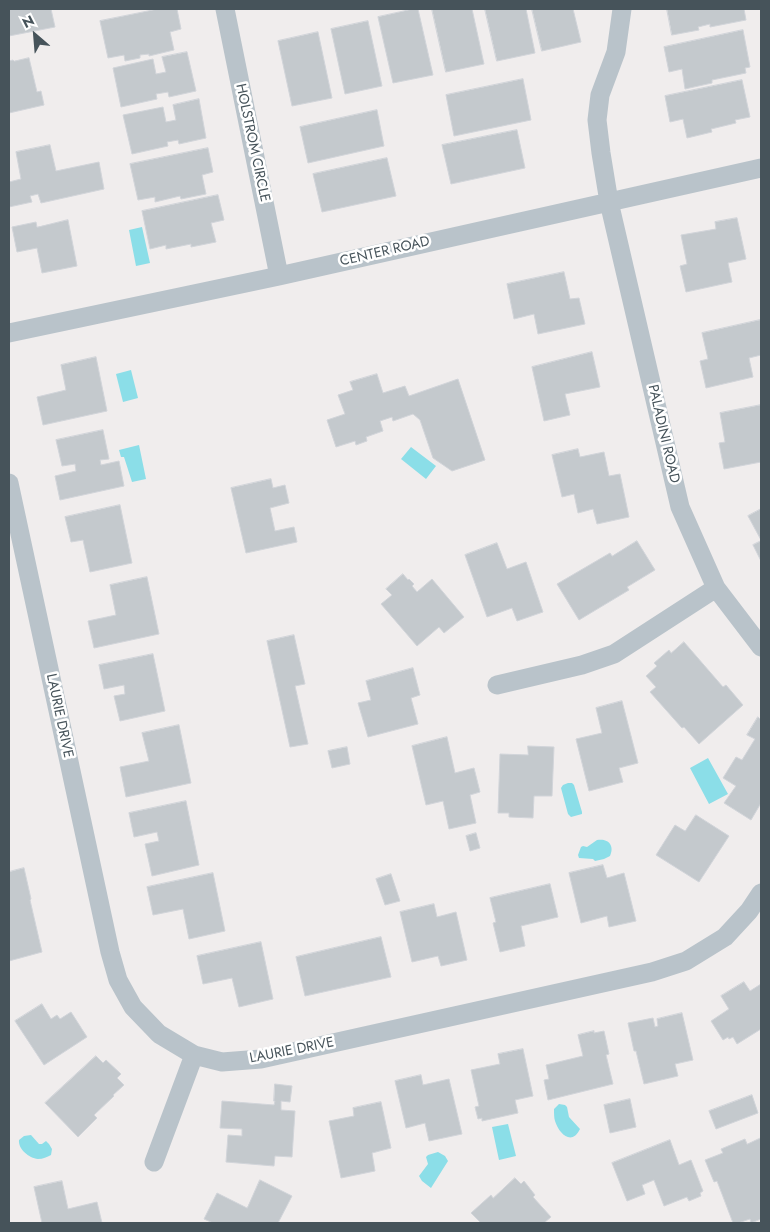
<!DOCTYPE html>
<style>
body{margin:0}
#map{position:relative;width:770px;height:1232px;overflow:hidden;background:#f0eded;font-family:Jost,sans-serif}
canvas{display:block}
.frame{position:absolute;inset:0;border:10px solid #46535a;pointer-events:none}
.north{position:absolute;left:10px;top:10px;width:50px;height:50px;-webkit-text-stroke:4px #fff;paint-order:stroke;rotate:333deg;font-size:14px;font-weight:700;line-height:20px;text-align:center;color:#46535a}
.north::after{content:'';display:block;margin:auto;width:18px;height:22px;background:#46535a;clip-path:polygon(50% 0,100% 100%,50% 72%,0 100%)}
</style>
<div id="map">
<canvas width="770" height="1232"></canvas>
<div class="frame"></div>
<div class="north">N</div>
</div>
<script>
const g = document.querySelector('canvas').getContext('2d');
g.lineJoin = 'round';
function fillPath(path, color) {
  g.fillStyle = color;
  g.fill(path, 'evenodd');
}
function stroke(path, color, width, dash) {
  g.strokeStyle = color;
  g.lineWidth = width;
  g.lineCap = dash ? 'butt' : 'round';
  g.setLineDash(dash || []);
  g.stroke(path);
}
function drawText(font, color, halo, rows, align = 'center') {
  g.font = font + ' Jost,sans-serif';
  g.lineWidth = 5;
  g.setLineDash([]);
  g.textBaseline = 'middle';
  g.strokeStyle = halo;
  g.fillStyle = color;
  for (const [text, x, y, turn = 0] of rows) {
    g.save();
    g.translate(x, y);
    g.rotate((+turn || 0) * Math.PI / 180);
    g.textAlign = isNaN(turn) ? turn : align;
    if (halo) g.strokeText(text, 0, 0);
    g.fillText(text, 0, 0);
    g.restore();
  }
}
const water = new Path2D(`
 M142 227 150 263 136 266 129 230Z
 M131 370 138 398 123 402 116 374Z
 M139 445 146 479 132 482 124 457H121L119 450Z
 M411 447 436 466 426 479 401 459Z
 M708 758 728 794 709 804 690 768Z
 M568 783H572L574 785 582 812V814L571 817 568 814 561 788 563 785Z
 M597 840C608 838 615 845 610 856L604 859 595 861 593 859 579 858 578 855 581 847 583 846 587 847Z
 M559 1104 565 1105 567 1107 569 1117 580 1129C572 1146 559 1134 555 1121 554 1118 554 1113 554 1109Z
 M508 1124 516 1156 499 1160 492 1127Z
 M31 1135 39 1144H42L46 1141 49 1144 52 1149 51 1155C47 1157 43 1159 38 1159 29 1158 18 1149 19 1140L24 1136Z
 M438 1152 445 1156 448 1161 431 1188 422 1181 419 1176 428 1164 426 1157 428 1155Z`);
const building = new Path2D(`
 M9 9H51L55 27 9 36Z
 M158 9H177L181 29 170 32 174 50 149 56V54L140 55V58L125 61 124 55 108 58 100 21Z
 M413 9H418L433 75 393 83 378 17Z
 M432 9H472L484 64 446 72Z
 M485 9H526L535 53 497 61Z
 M532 9H573L581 42 542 51Z
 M667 9H744L746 20 710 27V24L698 27 699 30 672 35Z
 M368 21 382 86 345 94 331 29Z
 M743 30 750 67 745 68 746 73 712 80V83L685 89 682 69 669 72 664 47Z
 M318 32 332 98 292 106 278 41Z
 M187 52 196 91 169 97 168 92 156 94 157 99 121 107 113 68 153 59 156 74 166 72 162 57Z
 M29 58 37 92 41 91 44 105 9 113V61L13 60 14 61Z
 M523 79 531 120 454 136 446 95Z
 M742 80 750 117 735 120 736 123 711 129 712 132 687 138 683 119 670 122 665 96Z
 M199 99 206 138 179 144 178 140 167 142 168 146 132 154 123 115 163 107 166 122 176 120 173 105Z
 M377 110 384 146 308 163 300 127Z
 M517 130 525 168 451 184 442 145Z
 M50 145 56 171 99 162 104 189 41 203 38 194 30 196 32 202 9 207V182L21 179 16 152Z
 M208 148 213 172 202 175 206 194 181 199 180 196 155 202V197L138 200 130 164Z
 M387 158 396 196 322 212 313 174Z
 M218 195 224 220 211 223 216 242 191 247V244L166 249V245L150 249 142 211Z
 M737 218 746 259 728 263 732 282 686 292 680 266 687 264 681 235 716 229 715 222Z
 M68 220 77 266 42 273 37 248 17 252 12 227 36 222 37 227Z
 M564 272 570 299 579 298 585 324 538 334 534 314 514 319 507 284Z
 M760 320 761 324V355L749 358 753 377 706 388 700 361 708 359 702 333Z
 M592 352 600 387 565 394 570 415 544 421 532 367Z
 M96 357 107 411 43 425 37 397 66 390 61 365Z
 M377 374 383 393 405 386 409 396 458 379 485 460 452 471 433 458 420 420 413 414 393 421 392 417 380 421 383 431 366 437 367 441 356 445 355 441 336 447 327 420 345 414 338 395 353 390 350 382Z
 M761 405V462L724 469 719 443 725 442 720 413Z
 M103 430 109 459 100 460 101 465 119 461 124 486 60 500 55 476 76 471 75 464 62 466 56 440Z
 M578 449 580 457 604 452 609 476 620 474 629 517 597 524 593 509 578 513 574 494 562 497 552 455Z
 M271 479 273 488 285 485 289 503 270 508 275 531 294 527 297 542 246 553 231 488Z
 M120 505 132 563 90 572 83 540 71 542 65 517Z
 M761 509V540L748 516Z
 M637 541 655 570 627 587 629 590 579 620 557 584 610 553 612 556Z
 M761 541V561L753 545Z
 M497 543 507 569 526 562 543 612 517 621 512 608 487 617 465 555Z
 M403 574 408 580 409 579 414 584 412 586 417 592 432 579 464 617 444 633 439 627 417 646 381 604 392 595 386 589Z
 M147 577 159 634 94 648 88 621 116 615 110 585Z
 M294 635 305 684 295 686 308 744 290 747 267 641Z
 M684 642 723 687 726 685 743 705 699 744 684 727 682 728 650 692 656 687 646 676 657 666 654 663 669 650 671 653Z
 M153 654 165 711 120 721 114 696 125 694 124 685 104 689 99 665Z
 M413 668 420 695 411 698 418 724 368 737 358 703 371 700 366 681Z
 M622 701 638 763 619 768 623 782 589 791 576 739 602 733 596 708Z
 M758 717 761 720V803L751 820 724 803 736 786 723 778 736 757 742 760 755 739 747 735Z
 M179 725 191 783 126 797 120 767 149 761 142 733Z
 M447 737 455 773 474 768 480 792 470 795 476 823 449 829 443 801 426 805 412 746Z
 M528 746 554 747 552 796H534L533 818 509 817V813H498L500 754 528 755Z
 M347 747 350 764 332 768 328 751Z
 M186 801 199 865 152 876 145 844 159 841 157 832 134 837 129 813Z
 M696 815 729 836 699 882 656 855 675 825 685 831Z
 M476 833 480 848 470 851 466 836Z
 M603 865 607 878 624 873 636 921 609 927 607 916 581 923 569 873Z
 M24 868 31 899 30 900 42 952 9 961V872Z
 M213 873 225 931 189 939 183 909 153 915 147 887Z
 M391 874 400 901 385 905 376 879Z
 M550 884 558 917 521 926 525 946 500 952 493 923 496 922 490 898Z
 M434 904 437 917 456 912 467 960 441 966 438 956 412 962 400 912Z
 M381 937 391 977 305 996 296 957Z
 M261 942 273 999 239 1007 232 978 203 984 197 956Z
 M744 982 750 991 761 984V1029L737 1044 733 1037 729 1039 728 1037 723 1040 711 1021 729 1009 721 996Z
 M42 1004 51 1019 57 1015 60 1019 71 1012 87 1037 44 1065 15 1021Z
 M682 1013 693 1060 675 1064 678 1076 644 1084 636 1051H634L628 1023 653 1018 655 1027 658 1026 657 1019Z
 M594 1031V1033L604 1031 609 1054 606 1055 613 1084 548 1100 544 1080 549 1079 546 1065 583 1056 578 1035Z
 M523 1049 533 1096 515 1100 518 1113 482 1121V1118L478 1119 475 1107 479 1106 471 1070 500 1064 498 1054Z
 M96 1056 103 1063 106 1060 121 1074 117 1078 124 1085 113 1095 114 1096 94 1115 97 1118 78 1137 45 1103Z
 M421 1075 423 1085 449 1079 462 1134 429 1141 425 1123 406 1128 395 1081Z
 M275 1084 292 1086 290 1102 281 1101V1110L295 1111 292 1157 275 1156 274 1166 226 1162 228 1135 242 1136V1129L220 1128 222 1101 274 1105 275 1101H274Z
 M752 1095 758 1113 716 1129 709 1111Z
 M630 1099 636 1127 610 1133 604 1105Z
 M381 1102 391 1148 372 1153 375 1171 341 1178 329 1121 354 1116 353 1108Z
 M761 1138V1219L751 1223 750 1219 738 1223H733L717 1181 714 1182 705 1160 723 1153 721 1149 745 1139 747 1144Z
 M670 1140 679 1165 691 1160 703 1191 700 1193 701 1196 689 1201 687 1197 664 1206 654 1180 642 1185 645 1194 627 1201 612 1163Z
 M515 1178 521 1184 524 1181 535 1195 533 1197 551 1217 544 1223H481L471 1213 491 1195 493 1198Z
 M260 1180 292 1196 278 1223H213L204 1219 217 1193 247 1208Z
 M62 1181 68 1209 97 1202 102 1223H42L34 1187Z`);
const minor = new Path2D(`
 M225 9 279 276
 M622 9 616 52 600 95 597 120 601 153 609 202 680 507 716 588 761 647
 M9 333 279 276 761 168
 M9 483 110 952 118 980 133 1007 159 1034 194 1055 222 1062 261 1059 652 972 686 961 725 937 749 911 761 893
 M497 685 582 665 614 654 716 588
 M154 1162 194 1055`);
const streetNames = [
 ["HOLSTROM CIRCLE",252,143,78],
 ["CENTER ROAD",385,252,-13],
 ["PALADINI ROAD",663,434,77],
 ["LAURIE DRIVE",59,716,78],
 ["LAURIE DRIVE",292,1051,-11]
];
fillPath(water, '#8bdee8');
fillPath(building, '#c4c9cd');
stroke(building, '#d1d4d9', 1);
stroke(minor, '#b9c3ca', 19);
drawText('14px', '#46535a', '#fff', streetNames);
</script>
